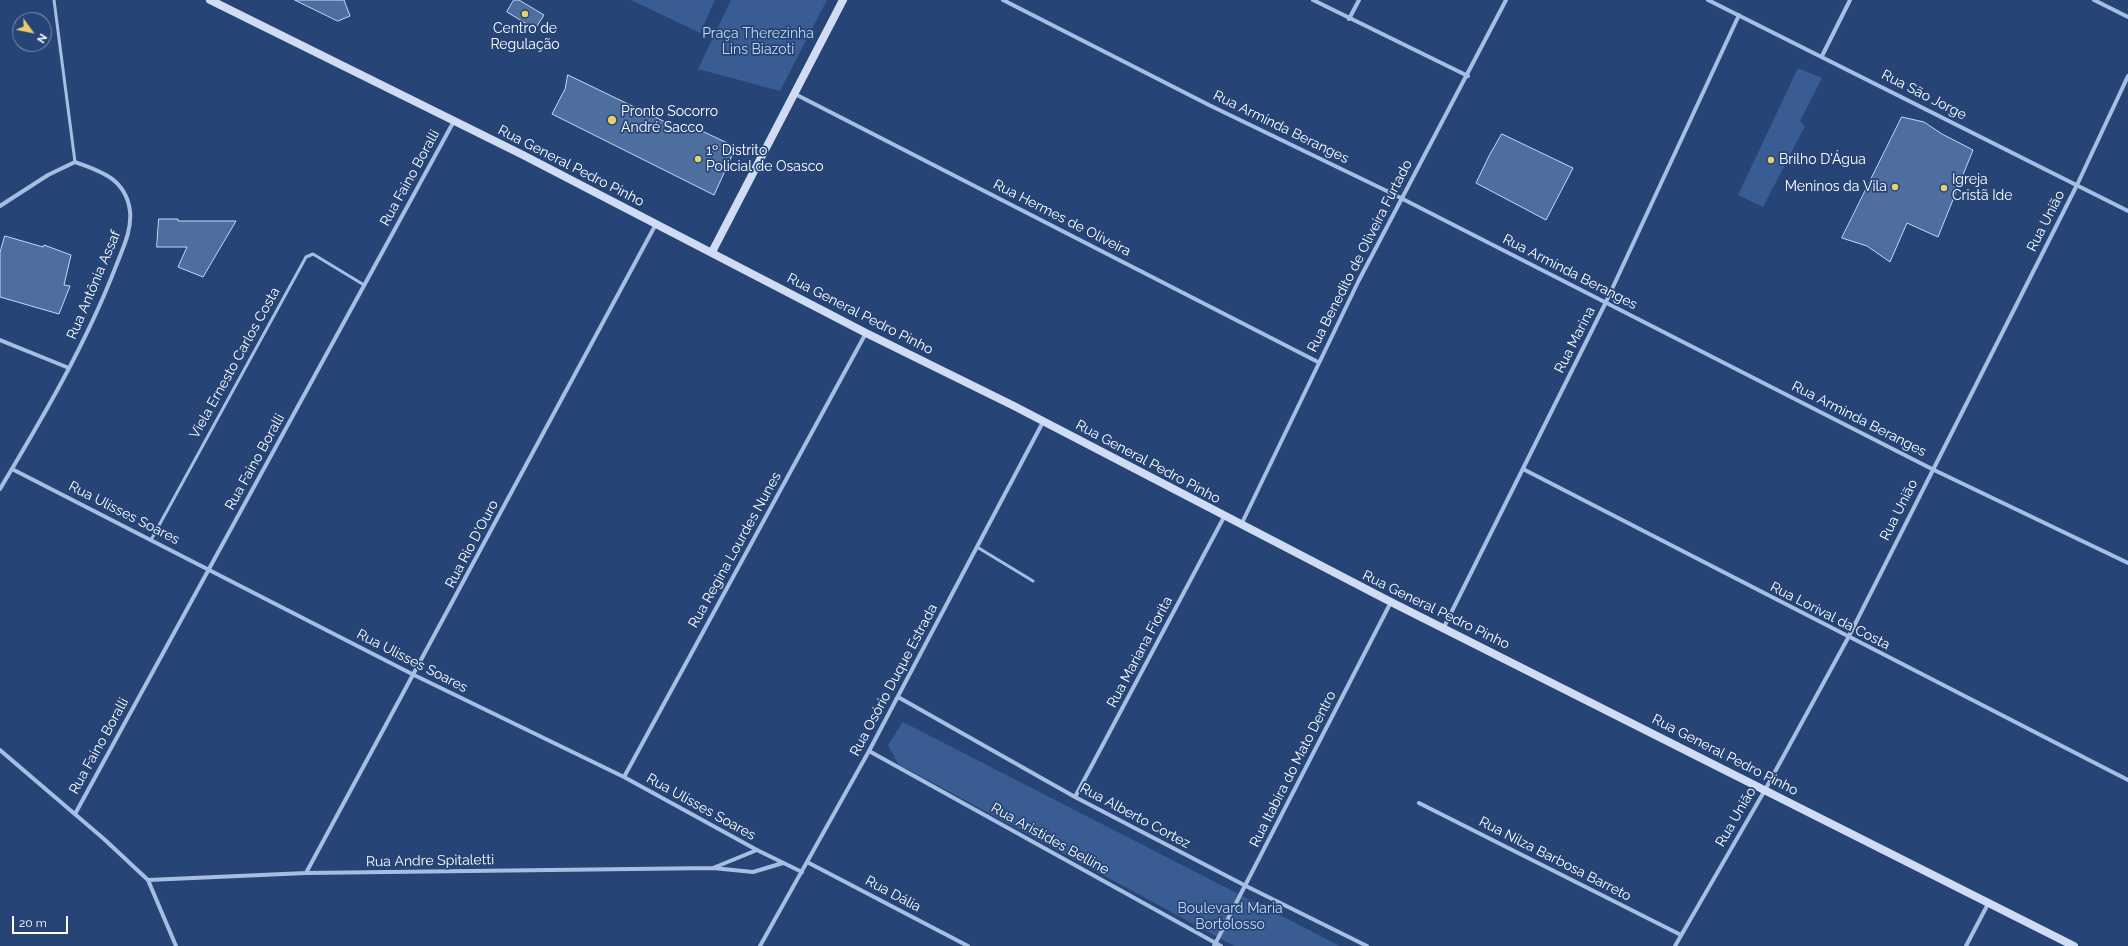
<!DOCTYPE html>
<meta charset="utf-8">
<style>
body{margin:0}
#map{position:relative;width:2128px;height:946px;overflow:hidden;background:#264476;font-family:Raleway,sans-serif}
canvas{display:block}
.north{position:absolute;left:12px;top:12px;width:40px;height:40px;box-sizing:border-box;background:#264476;border:1px solid #7d8fad;border-radius:50%;rotate:123deg;font-size:11px;font-weight:700;line-height:16px;text-align:center;color:#fff}
.north::after{content:'';display:block;margin:auto;width:14px;height:18px;background:#ebce6c;clip-path:polygon(50% 0,100% 100%,50% 72%,0 100%)}
.scale{position:absolute;left:12px;top:916px;width:56px;height:18px;box-sizing:border-box;border:2px solid #fff;border-top:0;padding-left:5px;font-size:12px;line-height:14px;white-space:nowrap;color:#fff;-webkit-text-stroke:3px #264476;paint-order:stroke}
</style>
<div id="map">
<canvas width="2128" height="946"></canvas>
<div class="north">N</div>
<div class="scale">20 m</div>
</div>
<script>
const g = document.querySelector('canvas').getContext('2d');
g.lineJoin = 'round';
function fillPath(path, color) {
  g.fillStyle = color;
  g.fill(path, 'evenodd');
}
function stroke(path, color, width, dash) {
  g.strokeStyle = color;
  g.lineWidth = width;
  g.lineCap = dash ? 'butt' : 'round';
  g.setLineDash(dash || []);
  g.stroke(path);
}
function drawText(font, color, halo, rows, align = 'center') {
  g.font = font + ' Raleway,sans-serif';
  g.lineWidth = 3.5;
  g.setLineDash([]);
  g.textBaseline = 'middle';
  g.strokeStyle = halo;
  g.fillStyle = color;
  for (const [text, x, y, turn = 0] of rows) {
    g.save();
    g.translate(x, y);
    g.rotate((+turn || 0) * Math.PI / 180);
    g.textAlign = isNaN(turn) ? turn : align;
    if (halo) g.strokeText(text, 0, 0);
    g.fillText(text, 0, 0);
    g.restore();
  }
}
const green = new Path2D(`
 M631 0H715L700 33Z
 M731 0H827L780 91 698 69Z
 M1798 68 1822 78 1800 121 1805 126 1763 207 1738 195Z
 M903 722 1340 946H1234L898 764 888 745Z`);
const building = new Path2D(`
 M295 0H344L350 16 338 21Z
 M514 0H519L544 15 535 29 507 12Z
 M568 75 684 131 687 124 736 147 714 195 552 114 565 89Z
 M1902 117 1924 122 1942 134 1973 150 1938 237 1907 223 1890 262 1867 246 1842 238Z
 M1502 134 1573 168 1546 220 1476 183 1489 156Z
 M159 219H178V221H236L203 277 178 267 187 247H157Z
 M5 236 43 247 44 245 71 255 64 285 70 286 59 314 0 297V253Z`);
const lane = new Path2D(`
 M54 0 75 162
 M151 540 306 257 313 254 364 285
 M977 547 1033 581`);
const street = new Path2D(`
 M1003 0 1209 105 1391 193 1932 469 2128 563
 M1313 0 1468 76
 M1708 0 2128 211
 M2094 0 2128 17
 M1349 19 1359 0
 M1822 56 1850 0
 M795 94 1318 362
 M0 206 48 175 75 162C101 171 126 179 130 211 132 230 123 248 116 266 86 344 43 417 0 489
 M0 340 69 368
 M12 469 414 675 624 777 757 850 802 872
 M1523 469 2128 780
 M1241 525 1359 280 1506 0
 M1444 627 1606 302 1739 15
 M898 697 1075 797 1246 886 1367 946
 M0 750 104 839 148 880 176 946
 M869 751 1221 946
 M624 777 866 333
 M1075 797 1224 517
 M1419 803 1681 935
 M75 814 454 121
 M807 862 968 946
 M713 868 757 850
 M306 873 656 224
 M148 880 306 873 713 868 753 872 783 863
 M760 946 869 751 1043 422
 M1214 946 1391 602
 M1675 946 1765 790 1848 638 2077 185 2128 76
 M1966 946 1989 902`);
const secondary = new Path2D(`
 M210 0 523 155 866 333 1014 406 1391 602 2074 946
 M712 252 843 0`);
const markers = [
 [525,14,4,"#ebce6c"],
 [612,120,5,"#ebce6c"],
 [698,159,4,"#ebce6c"],
 [1771,160,4,"#ebce6c"],
 [1895,187,4,"#ebce6c"],
 [1944,188,4,"#ebce6c"]
];
const poiNames = [
 ["Centro de",525,29,"center"],
 ["Regulação",525,45,"center"],
 ["Pronto Socorro",621,112],
 ["André Sacco",621,128],
 ["1º Distrito",706,151],
 ["Policial de Osasco",706,167],
 ["Brilho D'Água",1779,160],
 ["Igreja",1952,180],
 ["Cristã Ide",1952,196],
 ["Meninos da Vila",1887,187,"right"]
];
const parkNames = [
 ["Praça Therezinha",758,34],
 ["Lins Biazoti",758,50],
 ["Boulevard Maria",1230,909],
 ["Bortolosso",1230,925]
];
const streetNames = [
 ["Rua São Jorge",1924,95,27],
 ["Rua Arminda Beranges",1281,127,26],
 ["Rua General Pedro Pinho",571,166,27],
 ["Rua Faino Boralli",410,178,-61],
 ["Rua Hermes de Oliveira",1062,218,27],
 ["Rua União",2046,221,-63],
 ["Rua Benedito de Oliveira Furtado",1360,256,-63],
 ["Rua Arminda Beranges",1570,272,27],
 ["Rua Antônia Assaf",94,285,-67],
 ["Rua General Pedro Pinho",860,314,27],
 ["Rua Marina",1575,340,-63],
 ["Viela Ernesto Carlos Costa",235,363,-61],
 ["Rua Arminda Beranges",1859,419,27],
 ["Rua Faino Boralli",255,462,-61],
 ["Rua General Pedro Pinho",1148,462,28],
 ["Rua União",1899,510,-63],
 ["Rua Ulisses Soares",124,513,27],
 ["Rua Rio D'Ouro",472,544,-62],
 ["Rua Regina Lourdes Nunes",735,550,-61],
 ["Rua General Pedro Pinho",1436,610,26],
 ["Rua Lorival da Costa",1830,616,27],
 ["Rua Mariana Fiorita",1140,652,-62],
 ["Rua Ulisses Soares",412,661,27],
 ["Rua Osório Duque Estrada",894,680,-62],
 ["Rua Faino Boralli",99,746,-61],
 ["Rua General Pedro Pinho",1725,755,27],
 ["Rua Itabira do Mato Dentro",1293,769,-63],
 ["Rua Ulisses Soares",701,807,29],
 ["Rua Alberto Cortez",1135,816,28],
 ["Rua União",1736,817,-60],
 ["Rua Aristides Belline",1050,839,29],
 ["Rua Nilza Barbosa Barreto",1555,859,27],
 ["Rua Andre Spitaletti",430,861,-1],
 ["Rua Dália",893,894,28]
];
fillPath(green, '#395c93');
fillPath(building, '#4e6e9f');
stroke(building, '#c8d9f2', 1);
stroke(lane, '#a6bee2', 3);
stroke(street, '#a6bee2', 4);
stroke(secondary, '#cfdcf3', 8);
for (const [x, y, r, color] of markers) {
  const dot = new Path2D();
  dot.arc(x, y, r, 0, 2 * Math.PI);
  g.fillStyle = color;
  g.fill(dot);
  stroke(dot, '#264476', 1.5);
}
drawText('14px', '#fff', '#264476', poiNames, 'left');
drawText('14px', '#c8d9f2', '#264476', parkNames);
drawText('14px', '#fff', '#264476', streetNames);
</script>
